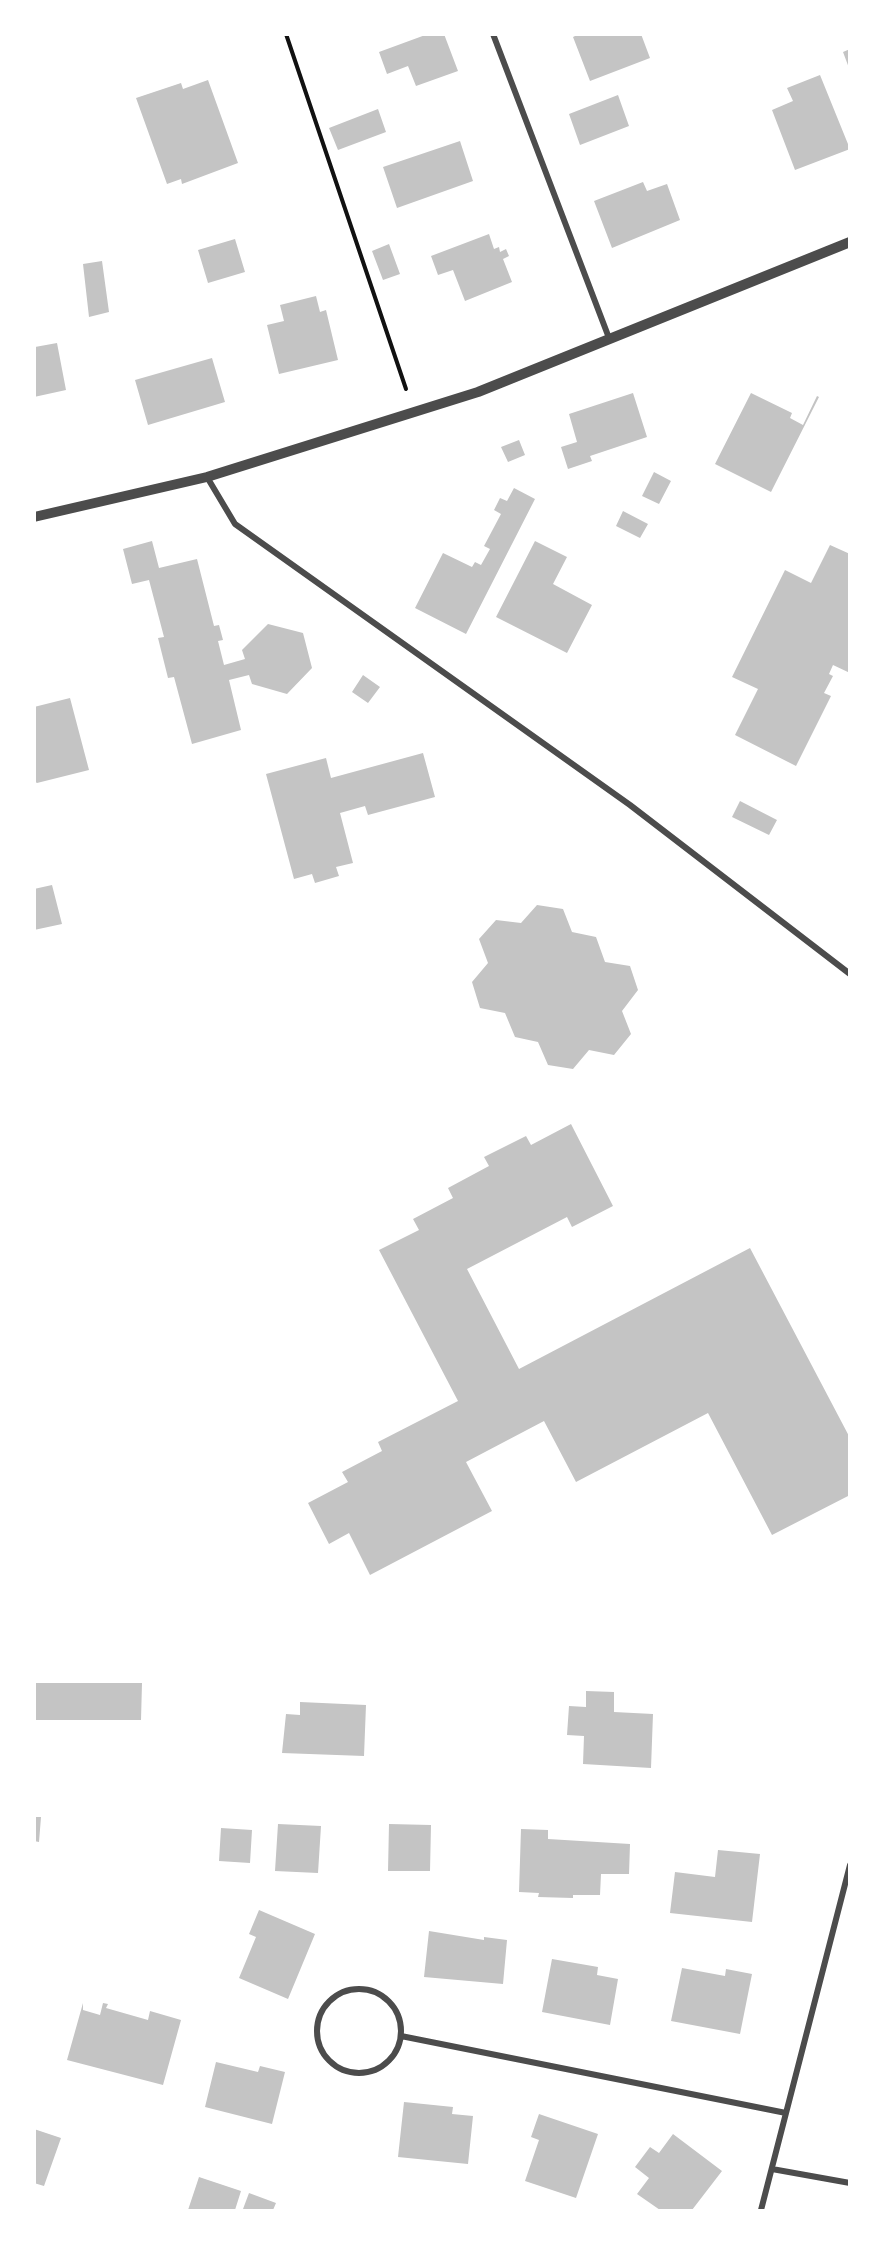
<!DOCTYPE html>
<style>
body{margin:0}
#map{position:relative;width:884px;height:2245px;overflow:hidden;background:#fff;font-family:Signika,sans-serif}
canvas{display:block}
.frame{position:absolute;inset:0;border:36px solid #fff;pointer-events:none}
</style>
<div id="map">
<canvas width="884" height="2245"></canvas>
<div class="frame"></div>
</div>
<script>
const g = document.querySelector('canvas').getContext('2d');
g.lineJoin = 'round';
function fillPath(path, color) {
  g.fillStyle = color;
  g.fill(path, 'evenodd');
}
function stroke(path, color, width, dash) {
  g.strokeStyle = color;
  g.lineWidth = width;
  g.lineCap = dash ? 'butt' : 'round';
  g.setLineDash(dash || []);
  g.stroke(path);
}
const building = new Path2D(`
 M428 34H444L458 71 416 86 408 66 387 74 379 52Z
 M579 34H641L650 58 590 81 573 37Z
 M850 49V68H849L843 52Z
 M820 75 850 149 795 170 772 110 793 101 787 88Z
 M208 80 238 163 182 184 181 179 167 184 136 98 181 83 183 89Z
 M618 95 629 126 580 145 569 114Z
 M378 109 386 132 338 150 329 128Z
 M460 141 473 181 397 208 383 167Z
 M643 182 647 191 667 184 680 220 612 248 594 201Z
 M489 234 494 249 499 247 500 252 506 249 509 256 503 259 512 282 465 301 453 270 438 275 431 256Z
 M235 239 245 272 208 283 198 250Z
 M389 244 400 274 383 280 372 251Z
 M102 261 109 312 89 317 83 264Z
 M316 296 320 312 326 310 338 360 279 374 267 325 284 321 280 305Z
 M57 343 66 390 34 397 35 347Z
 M212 358 225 402 148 425 135 380Z
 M633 393 647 437 590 456 592 461 568 469 561 447 577 442 569 414Z
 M751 393 792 413 790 418 803 425 817 396 819 397 771 492 715 464Z
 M519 440 525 455 508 462 501 447Z
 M654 472 671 481 659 504 642 496Z
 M514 488 535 499 466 634 415 608 443 553 472 567 475 562 481 565 490 549 484 546 501 514 494 510 500 498 507 501Z
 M623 511 648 524 640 538 616 526Z
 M152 541 159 568 197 559 214 626 219 625 223 640 218 641 224 665 245 659 242 650 268 624 303 633 312 668 287 694 252 684 249 675 229 680 241 730 192 744 174 677 168 678 158 638 164 637 149 580 132 584 123 549Z
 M535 541 567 557 553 584 592 605 567 653 496 617Z
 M830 545 850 554V673L833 665 829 674 833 676 824 693 831 696 796 766 735 735 758 689 732 677 785 570 811 583Z
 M363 675 380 687 368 703 352 692Z
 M70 698 89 770 37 783 34 781V707Z
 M423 753 435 797 368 815 365 806 340 813 353 863 336 867 339 876 315 883 312 874 294 879 266 774 326 758 331 778Z
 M740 801 777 820 769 835 732 817Z
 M52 885 62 924 34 930V889Z
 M537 905 563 909 572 932 596 937 605 962 630 966 638 990 622 1011 631 1034 614 1055 589 1050 573 1069 548 1065 538 1042 515 1037 505 1013 480 1008 472 982 488 963 479 939 496 920 521 923Z
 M571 1124 613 1206 572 1227 567 1217 467 1269 519 1369 750 1248 850 1438V1495L772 1535 708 1413 576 1482 544 1421 466 1462 492 1511 370 1575 349 1533 329 1544 308 1503 348 1482 342 1472 382 1451 378 1442 458 1401 379 1250 419 1230 413 1219 453 1198 448 1188 489 1166 484 1157 526 1136 531 1145Z
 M34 1683H142L141 1720H34Z
 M586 1691 614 1692V1712L653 1714 651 1768 583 1764 584 1736 567 1735 569 1706 586 1707Z
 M300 1702 366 1705 364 1756 282 1753 286 1714 300 1715Z
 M34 1817H41L39 1842 34 1841Z
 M278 1824 321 1826 318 1873 275 1871Z
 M389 1824 431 1825 430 1871H388Z
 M221 1828 252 1830 250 1863 219 1861Z
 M521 1829 548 1830V1839L630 1844 629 1874H601L600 1895H573V1898L538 1897 539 1893 519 1892Z
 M718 1850 760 1854 752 1922 670 1913 675 1872 715 1877Z
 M259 1910 315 1934 288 1999 239 1978 256 1937 249 1934Z
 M429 1931 484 1940V1937L507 1940 503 1984 424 1977Z
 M552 1959 598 1967 597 1975 618 1979 610 2025 542 2012Z
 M682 1968 725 1976 726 1969 752 1974 740 2034 671 2021Z
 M83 2003V2010L100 2015 103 2003 108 2004 106 2008 148 2020 150 2011 181 2020 163 2085 67 2060Z
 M216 2062 258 2072 260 2066 285 2072 272 2124 205 2107Z
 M404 2102 453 2107 452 2114 473 2116 468 2164 398 2157Z
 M539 2114 598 2134 576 2198 525 2181 539 2140 531 2137Z
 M34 2129 61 2138 44 2186 34 2183Z
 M673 2134 722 2171 692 2210H660L637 2194 649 2178 635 2167 650 2147 659 2153Z
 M199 2177 241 2191 235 2210H188Z
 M249 2193 276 2203 273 2210 243 2209Z`);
const path = new Path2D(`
 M286 34 406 389`);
const minor = new Path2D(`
 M493 34 609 338
 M207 477 235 524 630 805 850 974
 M317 2031a42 42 0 1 1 84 0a42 42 0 1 1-84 0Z
 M401 2036 786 2113
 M772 2169 850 2183
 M761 2210 850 1865`);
const tertiary = new Path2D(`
 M34 517 207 477 478 392 850 242`);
fillPath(building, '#c4c4c4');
stroke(path, '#111', 4);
stroke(minor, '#4c4c4c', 6);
stroke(tertiary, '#4c4c4c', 10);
</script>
